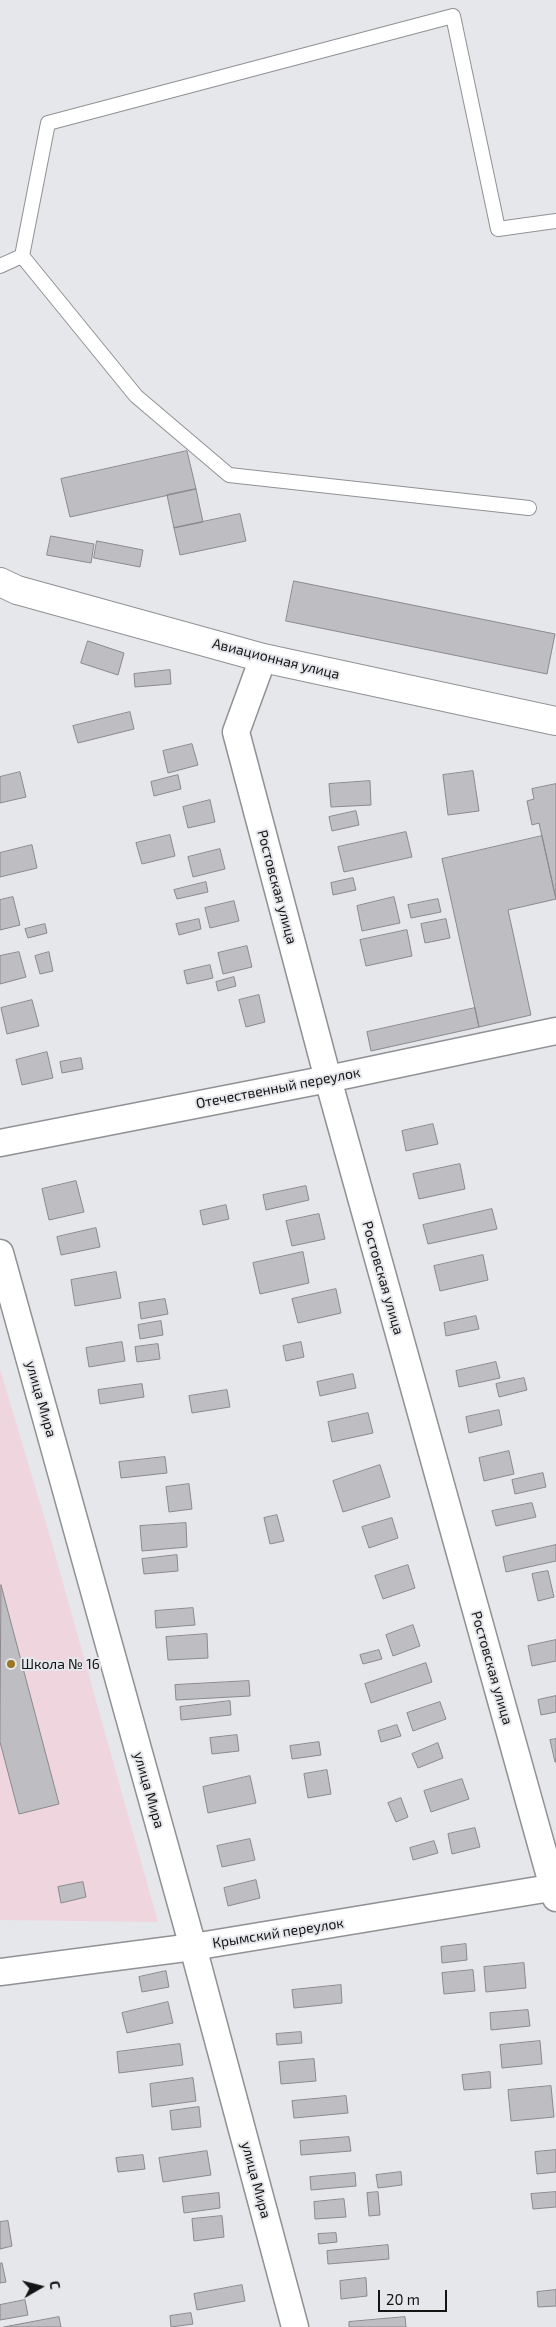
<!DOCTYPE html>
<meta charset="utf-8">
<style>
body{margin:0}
#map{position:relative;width:556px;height:2327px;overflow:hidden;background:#e6e7eb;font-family:"Exo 2",sans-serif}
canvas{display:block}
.north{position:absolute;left:15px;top:2262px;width:50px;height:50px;-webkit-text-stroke:4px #e6e7eb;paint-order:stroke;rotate:82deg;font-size:14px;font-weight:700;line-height:20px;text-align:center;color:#141415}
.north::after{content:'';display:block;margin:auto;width:18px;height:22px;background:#141415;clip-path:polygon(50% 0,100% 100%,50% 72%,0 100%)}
.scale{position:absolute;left:378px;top:2290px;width:69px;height:22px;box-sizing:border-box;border:2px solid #141415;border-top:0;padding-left:6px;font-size:15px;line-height:18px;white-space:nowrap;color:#141415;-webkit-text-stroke:4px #e6e7eb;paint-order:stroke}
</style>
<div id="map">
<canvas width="556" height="2327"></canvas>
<div class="north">С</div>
<div class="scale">20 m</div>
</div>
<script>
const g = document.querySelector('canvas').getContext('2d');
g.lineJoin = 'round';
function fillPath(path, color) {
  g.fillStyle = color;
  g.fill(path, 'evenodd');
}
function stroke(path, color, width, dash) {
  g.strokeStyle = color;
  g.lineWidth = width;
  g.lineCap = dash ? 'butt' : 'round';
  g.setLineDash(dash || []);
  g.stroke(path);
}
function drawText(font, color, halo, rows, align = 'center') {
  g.font = font + ' "Exo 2",sans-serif';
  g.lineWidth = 4;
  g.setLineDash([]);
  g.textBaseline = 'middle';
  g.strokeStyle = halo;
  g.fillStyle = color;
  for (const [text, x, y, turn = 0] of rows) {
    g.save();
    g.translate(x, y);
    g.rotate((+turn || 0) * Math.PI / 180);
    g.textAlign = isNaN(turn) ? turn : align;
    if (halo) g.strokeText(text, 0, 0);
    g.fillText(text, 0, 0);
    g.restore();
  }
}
const education = new Path2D(`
 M0 1369 49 1533 158 1922 0 1920Z`);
const building = new Path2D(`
 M187 451 196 489 70 517 61 479Z
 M196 489 203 522 174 528 167 495Z
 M240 514 246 541 180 555 174 528Z
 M51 536 94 544 91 563 47 555Z
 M97 541 143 550 140 567 94 558Z
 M294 581 555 634 547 674 286 621Z
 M88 641 124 653 118 675 81 663Z
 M170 670 171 684 135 687 134 674Z
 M130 712 134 729 78 743 73 726Z
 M192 744 198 765 168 773 163 751Z
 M473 771 479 811 448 815 443 775Z
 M20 772 26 797 0 803V777Z
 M178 775 181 789 154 796 151 782Z
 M370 781 371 805 331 807 329 784Z
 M556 784V899L539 823 532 825 527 801 534 799 532 789Z
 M210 800 215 822 188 828 183 807Z
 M356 811 359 825 332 831 329 817Z
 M406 832 412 857 344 872 338 847Z
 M170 835 175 856 142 864 136 843Z
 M542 836 556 899 508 910 531 1015 479 1027 442 859Z
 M32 845 37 868 0 877V853Z
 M220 849 225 869 193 877 188 857Z
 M353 878 356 890 333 895 331 883Z
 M206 882 208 892 177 899 174 890Z
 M13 897 20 925 0 930V900Z
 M394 897 400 923 362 931 357 906Z
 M438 899 441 912 411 918 408 905Z
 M234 901 239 921 210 928 205 908Z
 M199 919 201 929 179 935 176 924Z
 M446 919 450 938 425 943 421 924Z
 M45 924 47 933 28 938 25 929Z
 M407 930 412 956 366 966 360 940Z
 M247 946 252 967 223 974 218 953Z
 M19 952 26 977 0 984V956Z
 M49 952 53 971 40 974 35 956Z
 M210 965 213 978 187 984 184 971Z
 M234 977 236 986 218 991 216 982Z
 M259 995 265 1022 246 1027 239 1000Z
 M32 1000 39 1026 7 1034 1 1008Z
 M475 1008 479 1027 371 1051 367 1032Z
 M47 1052 53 1078 22 1085 16 1060Z
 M81 1058 83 1069 62 1073 60 1062Z
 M433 1124 438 1144 406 1151 402 1131Z
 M460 1164 465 1189 419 1199 413 1174Z
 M76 1181 84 1212 49 1220 42 1189Z
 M306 1186 309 1200 266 1210 263 1195Z
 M226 1205 229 1219 203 1225 200 1211Z
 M492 1209 497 1229 428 1244 423 1225Z
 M319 1214 325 1239 292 1246 286 1221Z
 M96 1228 100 1247 61 1255 57 1237Z
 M303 1252 309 1283 260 1294 253 1263Z
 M483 1255 488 1280 440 1291 434 1266Z
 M116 1272 121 1298 75 1306 71 1280Z
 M336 1289 341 1313 298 1323 292 1299Z
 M165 1299 168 1314 141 1319 139 1303Z
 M476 1316 479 1329 446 1336 444 1323Z
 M161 1321 163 1335 140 1339 138 1325Z
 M122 1342 125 1361 89 1367 86 1348Z
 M301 1342 304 1357 286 1361 283 1346Z
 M158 1344 160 1359 137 1362 135 1347Z
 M496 1362 500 1378 459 1387 456 1371Z
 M353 1374 356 1388 320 1396 317 1382Z
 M524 1378 527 1390 499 1397 496 1384Z
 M142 1384 144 1397 100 1404 98 1390Z
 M227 1390 230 1407 192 1413 189 1396Z
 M499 1410 502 1425 469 1433 466 1417Z
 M368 1413 373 1433 332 1442 328 1422Z
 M509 1451 514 1474 484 1481 479 1458Z
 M165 1457 167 1473 121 1478 119 1462Z
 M380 1465 390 1497 343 1512 333 1481Z
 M543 1473 546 1487 515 1494 512 1480Z
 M189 1484 192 1509 169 1512 166 1487Z
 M532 1503 536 1517 496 1526 492 1511Z
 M277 1515 284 1541 270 1544 264 1518Z
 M392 1518 398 1538 369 1548 362 1527Z
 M186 1523 187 1547 142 1551 140 1526Z
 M556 1545V1561L506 1572 503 1557Z
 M177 1555 178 1571 144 1574 142 1559Z
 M408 1565 415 1588 383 1599 375 1576Z
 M548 1571 554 1597 538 1601 532 1574Z
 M1 1585 59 1804 19 1814 0 1742Z
 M193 1608 195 1625 156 1628 155 1611Z
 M413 1625 420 1646 393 1656 386 1635Z
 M207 1634 208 1658 168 1660 166 1637Z
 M556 1640V1661L532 1666 528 1646Z
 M379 1650 382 1659 363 1664 360 1655Z
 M426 1663 432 1682 371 1703 365 1684Z
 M249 1681 250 1696 176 1700 175 1685Z
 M556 1696V1712L541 1715 538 1700Z
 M230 1701 231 1715 181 1720 180 1707Z
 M440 1702 446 1719 413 1731 407 1713Z
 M397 1725 401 1736 381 1742 378 1731Z
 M237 1735 239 1751 212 1754 210 1738Z
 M556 1739V1762H555L550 1740Z
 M319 1742 321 1755 292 1759 290 1746Z
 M438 1743 443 1758 418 1768 412 1754Z
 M327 1770 331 1794 308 1798 304 1774Z
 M250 1776 256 1803 208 1813 203 1787Z
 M462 1779 469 1799 431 1812 424 1791Z
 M401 1798 408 1817 396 1822 388 1803Z
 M475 1828 480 1847 452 1854 448 1834Z
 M250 1839 255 1860 222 1867 217 1846Z
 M434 1841 438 1853 413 1860 410 1848Z
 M256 1880 260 1898 228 1906 224 1888Z
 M83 1882 86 1897 61 1903 58 1887Z
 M466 1944 467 1960 442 1963 441 1947Z
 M524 1963 526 1988 486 1992 484 1967Z
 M473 1970 475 1991 444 1994 442 1973Z
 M166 1971 169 1987 142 1992 139 1977Z
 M341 1985 342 2003 294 2008 292 1990Z
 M168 2002 173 2023 127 2033 122 2013Z
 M528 2010 530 2026 491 2030 490 2013Z
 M301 2032 302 2043 277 2045 276 2034Z
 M540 2041 542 2064 502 2068 500 2045Z
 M180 2044 183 2065 119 2073 117 2052Z
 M314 2059 316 2081 281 2084 279 2062Z
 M490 2072 491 2088 464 2090 462 2075Z
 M193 2078 196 2101 152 2107 150 2084Z
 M551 2086 554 2117 511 2121 508 2090Z
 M346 2096 348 2113 294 2118 292 2101Z
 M199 2107 201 2127 172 2130 170 2111Z
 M349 2137 351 2151 301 2155 300 2141Z
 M556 2150V2172L537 2174 535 2152Z
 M207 2151 211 2175 163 2182 159 2158Z
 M143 2155 145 2169 118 2172 116 2158Z
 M401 2172 402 2185 378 2188 376 2175Z
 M355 2173 356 2186 311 2190 310 2177Z
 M378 2192 380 2215 369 2216 367 2193Z
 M556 2192V2207L533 2209 531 2194Z
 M219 2193 220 2208 184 2213 182 2197Z
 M344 2199 346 2217 315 2219 314 2202Z
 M222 2216 224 2237 194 2241 192 2219Z
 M8 2221 12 2246 0 2249V2222Z
 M336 2233 337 2242 319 2244 318 2234Z
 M388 2245 389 2259 328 2264 327 2251Z
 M2 2263 6 2282 0 2283V2264Z
 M366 2278 367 2296 341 2299 340 2281Z
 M242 2285 245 2301 197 2310 194 2294Z
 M556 2290V2306L538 2307 537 2292Z
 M25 2300 28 2315 0 2320V2305Z
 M191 2313 193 2324 171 2327 170 2316Z
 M59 2317 61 2327H4Z
 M405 2317 406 2327H349V2322Z`);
const service = new Path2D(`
 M0 266 22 256
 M529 508 229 475 136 396 22 256 48 123 453 16 498 229 556 221`);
const minor = new Path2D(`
 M263 658 236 732 328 1079 556 1898
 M0 1143 328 1079 556 1031
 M0 1253 193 1947 295 2327
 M0 1972 193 1947 556 1887`);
const secondary = new Path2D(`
 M0 582 17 590 263 658 556 721`);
const markers = [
 [11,1664,5,"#9d7523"]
];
const streetNames = [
 ["Авиационная улица",276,659,14],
 ["Ростовская улица",277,887,75],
 ["Отечественный переулок",278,1088,-11],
 ["Ростовская улица",383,1278,74],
 ["улица Мира",41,1399,74],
 ["Ростовская улица",492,1668,74],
 ["улица Мира",149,1790,74],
 ["Крымский переулок",278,1933,-9],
 ["улица Мира",256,2180,75]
];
const poiNames = [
 ["Школа № 16",21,1664]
];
fillPath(education, '#efd5dd');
fillPath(building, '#bebdc1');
stroke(building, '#8a898d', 1);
stroke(service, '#909194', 16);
stroke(minor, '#909194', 29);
stroke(secondary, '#909194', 30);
stroke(service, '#fff', 14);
stroke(minor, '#fff', 26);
stroke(secondary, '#fff', 28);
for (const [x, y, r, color] of markers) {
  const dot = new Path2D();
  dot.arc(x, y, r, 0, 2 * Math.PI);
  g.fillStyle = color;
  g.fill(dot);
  stroke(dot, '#e6e7eb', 2);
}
drawText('14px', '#141415', '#e6e7eb', streetNames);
drawText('14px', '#141415', '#e6e7eb', poiNames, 'left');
</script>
